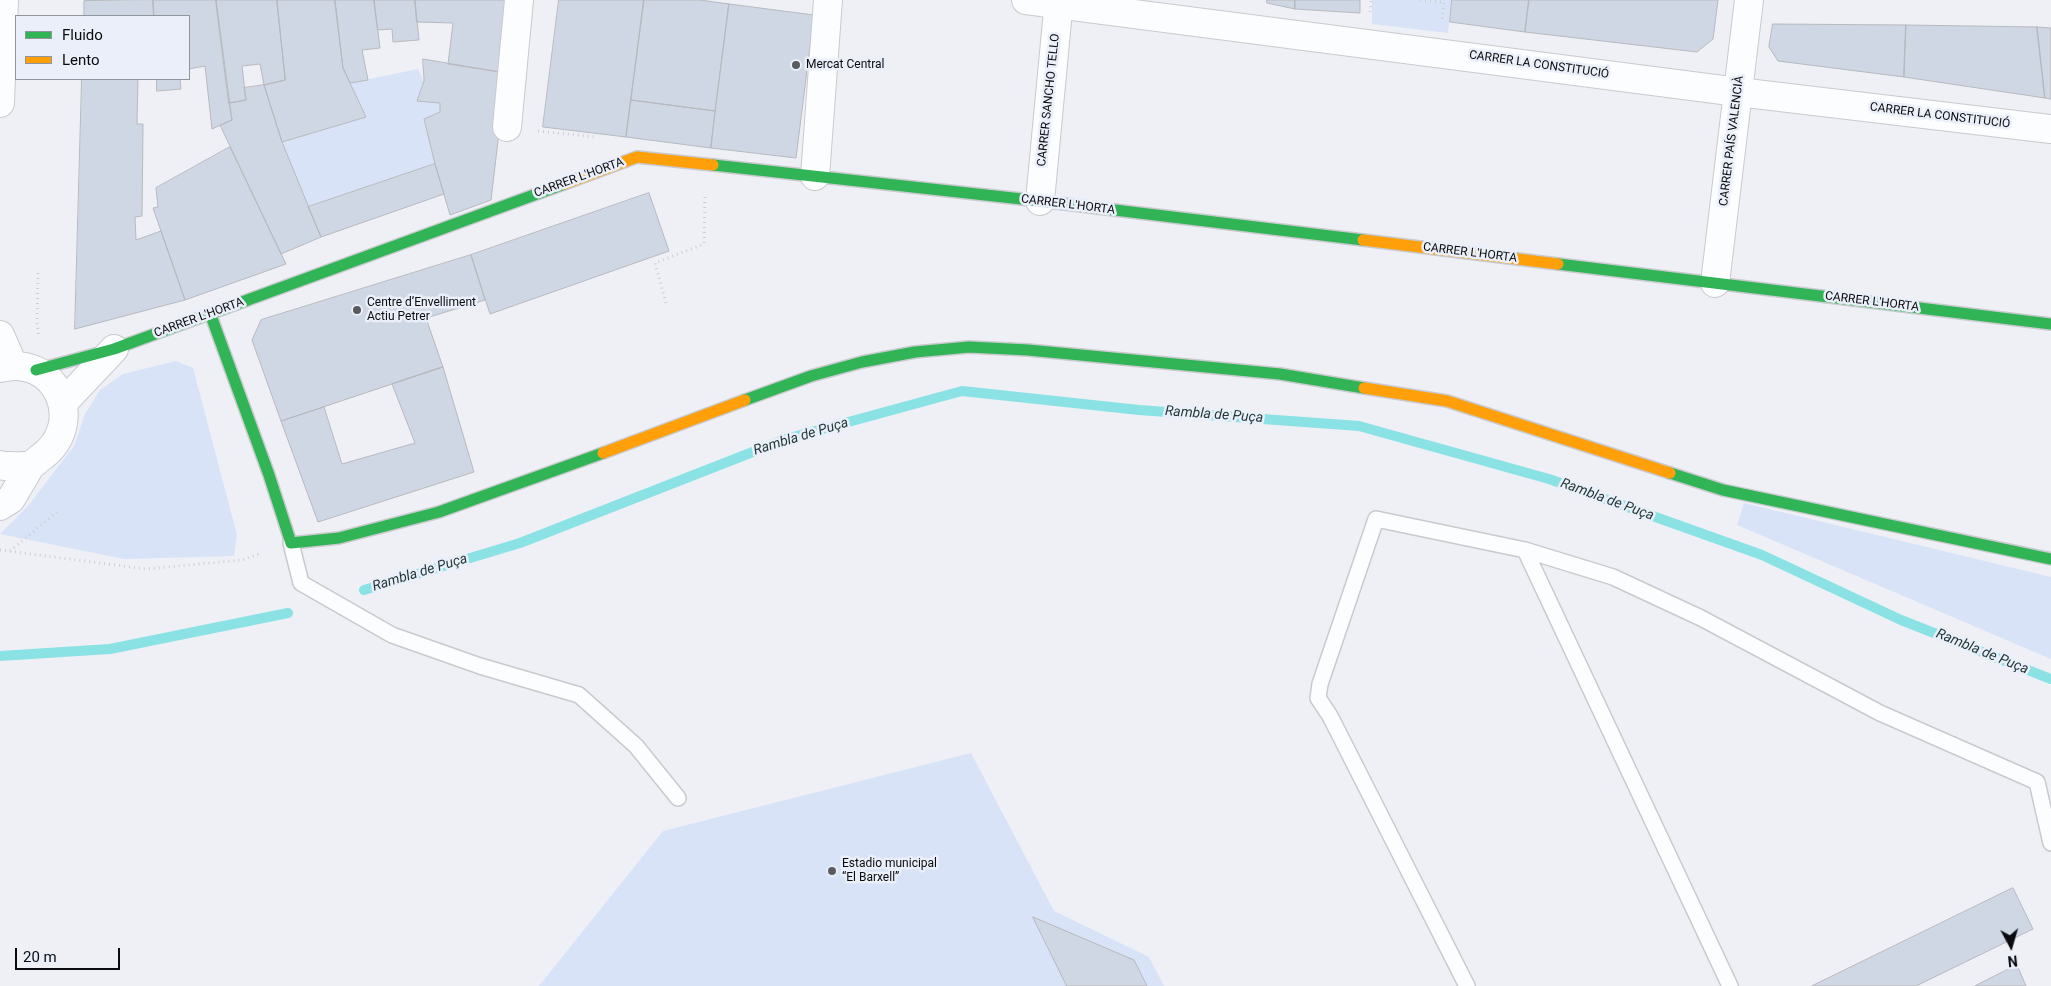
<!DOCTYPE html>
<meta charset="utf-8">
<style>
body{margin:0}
#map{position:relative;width:2051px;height:986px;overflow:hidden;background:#eef0f6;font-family:Roboto,sans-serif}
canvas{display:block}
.legend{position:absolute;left:15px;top:15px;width:175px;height:65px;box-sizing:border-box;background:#eaeff9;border:1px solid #90949b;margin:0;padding:6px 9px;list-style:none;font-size:15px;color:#0a0b0e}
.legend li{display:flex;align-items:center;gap:10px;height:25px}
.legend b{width:25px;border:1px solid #90949b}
.north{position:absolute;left:1986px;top:921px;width:50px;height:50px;-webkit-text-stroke:4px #eaeff9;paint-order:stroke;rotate:174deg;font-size:14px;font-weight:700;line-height:20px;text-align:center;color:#0a0b0e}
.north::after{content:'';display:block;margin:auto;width:18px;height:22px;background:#0a0b0e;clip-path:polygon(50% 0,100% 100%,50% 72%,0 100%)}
.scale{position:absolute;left:15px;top:948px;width:105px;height:22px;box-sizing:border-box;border:2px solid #0a0b0e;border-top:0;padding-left:6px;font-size:15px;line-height:18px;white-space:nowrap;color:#0a0b0e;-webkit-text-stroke:4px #eaeff9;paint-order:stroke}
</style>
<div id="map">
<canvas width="2051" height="986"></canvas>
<ul class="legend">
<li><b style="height:6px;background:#30b455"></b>Fluido</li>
<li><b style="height:6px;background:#ff9f0a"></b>Lento</li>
</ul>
<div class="north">N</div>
<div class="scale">20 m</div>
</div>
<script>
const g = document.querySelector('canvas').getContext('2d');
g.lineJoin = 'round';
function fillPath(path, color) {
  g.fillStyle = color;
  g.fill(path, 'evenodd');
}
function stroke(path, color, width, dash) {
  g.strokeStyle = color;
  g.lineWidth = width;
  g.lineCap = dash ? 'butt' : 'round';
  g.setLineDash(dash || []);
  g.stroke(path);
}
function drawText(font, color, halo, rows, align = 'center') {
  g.font = font + ' Roboto,sans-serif';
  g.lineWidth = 5;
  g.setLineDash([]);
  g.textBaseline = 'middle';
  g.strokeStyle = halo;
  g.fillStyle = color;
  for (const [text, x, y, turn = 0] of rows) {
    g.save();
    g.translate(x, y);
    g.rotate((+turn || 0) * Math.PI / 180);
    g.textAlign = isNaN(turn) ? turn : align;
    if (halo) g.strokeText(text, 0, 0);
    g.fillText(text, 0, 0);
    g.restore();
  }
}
const green = new Path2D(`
 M1372 0H1452L1448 33 1372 24Z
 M418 69 424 81 417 100 440 103V112L424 119 435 164 308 207 282 142 366 117 350 83Z
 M176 361 193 368 237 535 234 556 124 559 0 534 28 506 74 446 85 414 100 390 123 374Z
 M1744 503 2051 577V659L1737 525Z
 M971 753 1054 911 1149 957 1164 986H539L663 831Z`);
const stream = new Path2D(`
 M364 590 520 543 786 439 962 391 1139 410 1359 426 1549 479 1762 555 1901 620 2051 679
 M0 656 110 649 288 613`);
const building = new Path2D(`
 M153 0 154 16H84V1Z
 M153 0H216L232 120 212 129 205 66 189 69V16H154Z
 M216 0H277L285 80 264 85 260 64 242 66 246 100 229 103Z
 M277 0H335L343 68 366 117 282 142 264 85 285 80Z
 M335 0H374L380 48 362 50 368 80 350 83 343 68Z
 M374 0H415L419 40 393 42 392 29 378 30Z
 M415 0H514L506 73 448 64 453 23 417 22Z
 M559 0H644L626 137 543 127Z
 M644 0H700L729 4 715 111 631 100Z
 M1267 0H1295V9L1267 3Z
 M1295 0H1360V13L1295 9Z
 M1452 0H1529L1525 32 1450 22Z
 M1529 0H1718L1713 39 1697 52 1525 32Z
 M729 4 814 15 796 158 711 148Z
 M1773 24 1906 25 1904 77 1778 61 1769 47Z
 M1906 25 2037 27 2045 98 1904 77Z
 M2037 27 2051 28V99L2045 98Z
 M423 59 506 73 491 200 450 215 435 164 424 119 440 112V103L417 101 424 81Z
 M82 79H138L137 124H143L142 216 135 217 136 240 161 231 185 300 75 329Z
 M157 79H180L181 89 157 91Z
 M264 85 282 142 321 237 281 254 220 125 232 120 229 103 246 100 244 88Z
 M631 100 715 111 711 148 626 137Z
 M230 147 286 264 185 300 153 208 158 207 156 188Z
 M435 164 444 194 321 237 308 207Z
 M649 193 669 251 490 314 471 255Z
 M471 255 485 300 426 318 443 367 281 421 252 340 261 320Z
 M443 367 474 472 318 522 281 421 324 407 342 464 415 443 392 384Z
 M2013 888 2033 929 1916 986H1812Z
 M1033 917 1134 960 1147 986H1067Z
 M2017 965 2026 986H1975Z`);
const path = new Path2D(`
 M1420 0 1444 2 1442 22
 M1370 12 1371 0
 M538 131 596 137
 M38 273 37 323 39 338
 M666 303 655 263 704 244 705 197
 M0 550 146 569 242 560 262 553
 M10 551 57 512`);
const lane = new Path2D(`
 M291 543 301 583 392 635 480 666 579 695 636 746 678 798
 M1525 550 1730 986
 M1467 986 1330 716 1318 698 1320 684 1376 519 1525 550 1613 577 1701 618 1880 713 2037 782 2051 843`);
const street = new Path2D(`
 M1026 0 1738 92 2051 129
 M0 103 4 0
 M507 127 519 0
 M815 176 828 0
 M1040 201 1059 0
 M1715 283 1749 0
 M0 335 13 365
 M0 368C57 353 88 425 40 458 38 460 34 463 31 465 23 467 12 466 4 466L0 465
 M63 403 114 349
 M0 506 11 499 31 465`);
const fast = new Path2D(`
 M713 165 1040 201 1363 240
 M1558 264 2051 324
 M210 313 269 475 291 543 339 538 439 512 603 453
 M36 370 114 349 564 184
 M745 400 811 376 862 362 915 352 969 347 1028 350 1280 374 1364 388
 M1670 473 1723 490 2051 559`);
const slow = new Path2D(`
 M564 184 637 157 713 165
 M1363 240 1558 264
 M1364 388 1447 401 1670 473
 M603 453 745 400`);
const markers = [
 [796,65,5,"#5a5b5f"],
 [357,310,5,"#5a5b5f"],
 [832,871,5,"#5a5b5f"]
];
const poiNames = [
 ["Mercat Central",806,65],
 ["Centre d’Envelliment",367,303],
 ["Actiu Petrer",367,317],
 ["Estadio municipal",842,864],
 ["“El Barxell”",842,878]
];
const streetNames = [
 ["CARRER LA CONSTITUCIÓ",1539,65,8],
 ["CARRER SANCHO TELLO",1049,100,-84],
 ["CARRER LA CONSTITUCIÓ",1940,116,7],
 ["CARRER PAÍS VALENCIÀ",1732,141,-83],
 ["CARRER L'HORTA",579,178,-20],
 ["CARRER L'HORTA",1068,205,7],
 ["CARRER L'HORTA",1470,253,7],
 ["CARRER L'HORTA",1872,302,7],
 ["CARRER L'HORTA",199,318,-20]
];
const waterNames = [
 ["Rambla de Puça",1214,415,4],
 ["Rambla de Puça",801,437,-17],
 ["Rambla de Puça",1607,500,20],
 ["Rambla de Puça",420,573,-17],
 ["Rambla de Puça",1982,652,22]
];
fillPath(green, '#d8e3f7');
stroke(stream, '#8be2e4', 10);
fillPath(building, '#cfd6e4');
stroke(building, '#b7b9bd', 1);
stroke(lane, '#c9cace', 18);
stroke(street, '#c9cace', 30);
stroke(fast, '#c9cace', 14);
stroke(slow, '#c9cace', 14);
stroke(path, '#ceced0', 3, [1, 4]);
stroke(lane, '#fcfdfe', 15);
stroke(street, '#fcfdfe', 28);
stroke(fast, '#30b455', 11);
stroke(slow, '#ff9f0a', 11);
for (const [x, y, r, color] of markers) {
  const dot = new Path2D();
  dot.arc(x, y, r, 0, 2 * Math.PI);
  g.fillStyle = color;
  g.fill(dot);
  stroke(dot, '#eaeff9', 2);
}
drawText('12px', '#0a0b0e', '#eaeff9', poiNames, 'left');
drawText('12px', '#0a0b0e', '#eaeff9', streetNames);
drawText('italic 14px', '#1f3535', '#eaeff9', waterNames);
</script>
